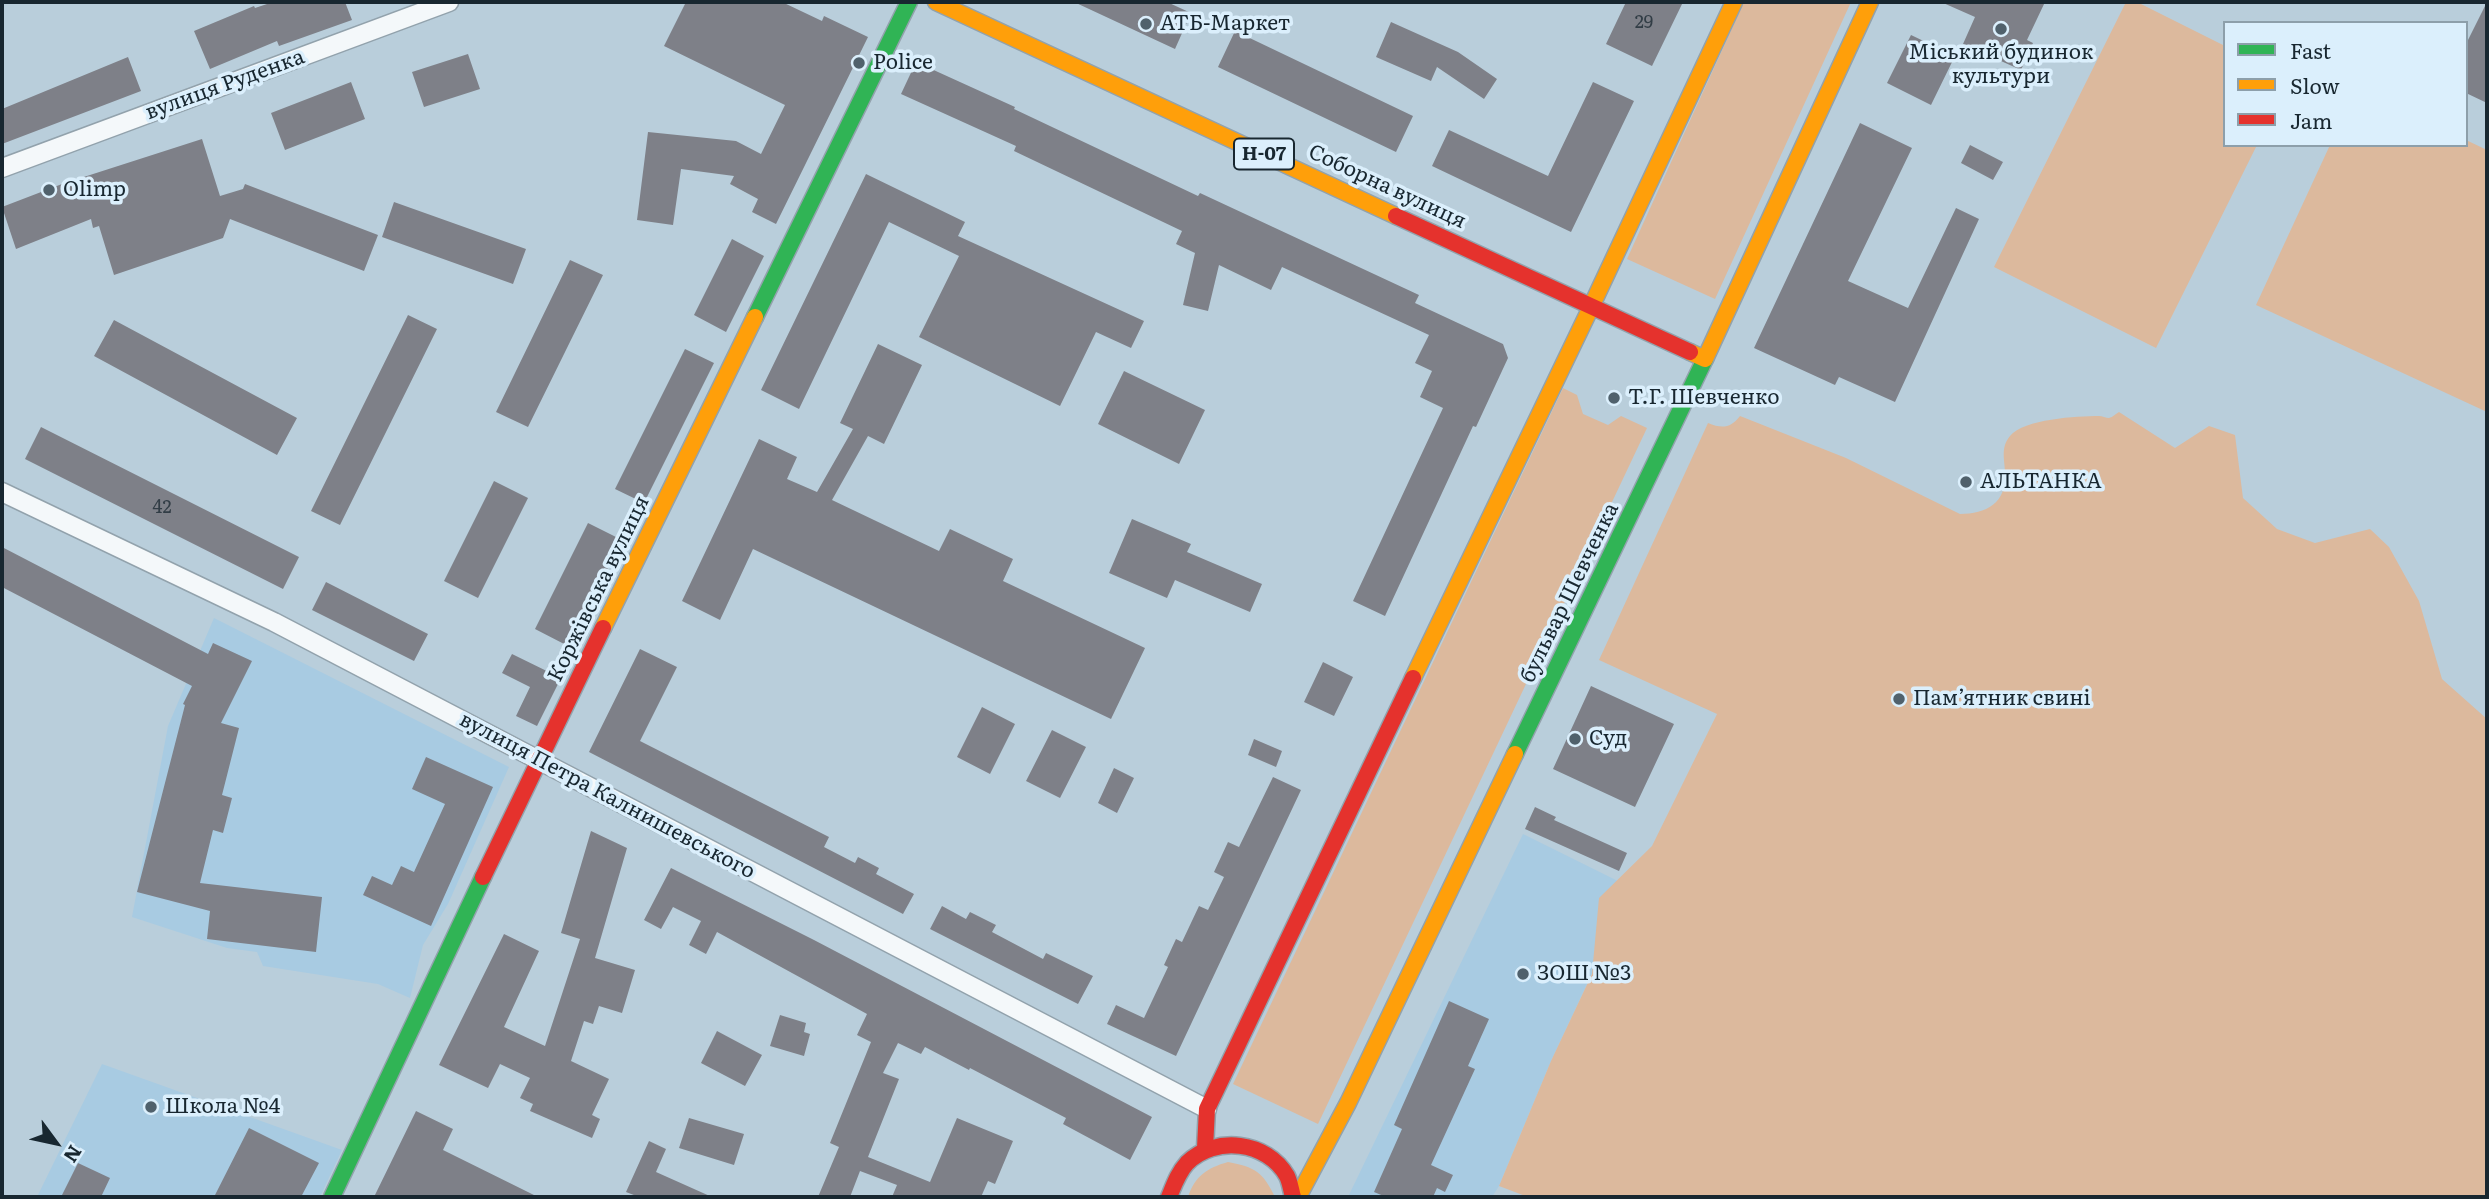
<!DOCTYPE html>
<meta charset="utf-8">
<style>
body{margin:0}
#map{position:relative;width:2489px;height:1199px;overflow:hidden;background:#b9cedb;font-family:Literata,serif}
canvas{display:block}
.frame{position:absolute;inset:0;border:4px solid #182730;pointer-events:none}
.legend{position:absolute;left:2223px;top:21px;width:245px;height:126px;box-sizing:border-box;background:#dbeffc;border:2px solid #8d9faa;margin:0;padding:9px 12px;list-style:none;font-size:21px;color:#182730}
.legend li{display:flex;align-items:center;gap:14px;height:35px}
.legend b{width:35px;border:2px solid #8d9faa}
.north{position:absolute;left:21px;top:1108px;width:70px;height:70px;-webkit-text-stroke:5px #dbeffc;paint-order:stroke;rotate:123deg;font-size:19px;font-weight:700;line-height:28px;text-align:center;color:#182730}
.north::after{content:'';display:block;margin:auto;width:24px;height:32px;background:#182730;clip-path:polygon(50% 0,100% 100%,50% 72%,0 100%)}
</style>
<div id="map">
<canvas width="2489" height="1199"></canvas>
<div class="frame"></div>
<ul class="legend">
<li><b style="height:9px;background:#30b455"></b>Fast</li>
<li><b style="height:9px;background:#ff9f0a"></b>Slow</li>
<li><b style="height:9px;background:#e5322d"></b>Jam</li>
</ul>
<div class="north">N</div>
</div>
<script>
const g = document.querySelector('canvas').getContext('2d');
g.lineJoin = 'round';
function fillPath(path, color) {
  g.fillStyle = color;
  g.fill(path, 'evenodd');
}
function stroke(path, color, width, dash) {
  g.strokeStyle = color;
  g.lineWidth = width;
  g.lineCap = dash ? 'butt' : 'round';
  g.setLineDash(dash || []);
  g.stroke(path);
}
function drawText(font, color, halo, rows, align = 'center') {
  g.font = font + ' Literata,serif';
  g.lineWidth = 7;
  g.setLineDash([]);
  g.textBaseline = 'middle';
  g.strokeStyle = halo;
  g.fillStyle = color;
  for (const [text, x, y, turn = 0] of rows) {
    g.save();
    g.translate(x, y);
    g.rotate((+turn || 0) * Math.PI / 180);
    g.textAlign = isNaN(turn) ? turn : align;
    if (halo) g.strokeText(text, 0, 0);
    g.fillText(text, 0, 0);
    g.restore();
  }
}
const built = new Path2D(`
 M214 618 509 767 448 904 423 945 410 998 378 984 263 966 257 952 227 948 132 917 168 726Z
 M1523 834 1632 888 1551 1061 1499 1186 1492 1197H1348Z
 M102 1064 342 1150 320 1197H37Z`);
const green = new Path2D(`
 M1744 2H1851L1715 299 1627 259Z
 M2126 2H2137L2225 46V145H2257L2156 348 1994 267Z
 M2466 140 2487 150V412L2256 305 2330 145H2466Z
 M1563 388 1577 395 1583 414 1608 425 1621 416 1647 428 1318 1124 1233 1084Z
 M2119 412 2175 448 2209 426 2235 435 2243 498 2277 529 2315 543 2370 529 2389 547 2419 601 2442 679 2487 719V1197H1528L1499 1186 1551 1061 1592 974 1599 898 1652 846 1717 714 1599 660 1708 423C1722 429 1731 428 1740 416L1846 458 1960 514C1986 514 2007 503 2005 473 2005 460 2000 448 2010 436 2024 419 2077 416 2099 416 2102 416 2106 418 2109 418 2113 417 2115 414 2119 412Z
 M1228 1162C1255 1167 1263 1172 1275 1197H1188C1195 1176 1207 1168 1228 1162Z`);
const building = new Path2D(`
 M273 2H345L352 20 279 46 277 41 210 69 194 31 254 6 255 8Z
 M686 2H782L822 21 824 16 868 37 776 224 752 212 758 199 730 184 734 176 681 169 673 225 637 220 648 132 736 141 761 154 785 105 664 46Z
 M1074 2H1167L1191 13 1175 49Z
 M1626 2H1683L1652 66 1606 44Z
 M1941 2H2045L2027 40 2033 43 2021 70 1963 44 1975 17Z
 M2487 2V103L2466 93V44Z
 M1391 22 1458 52 1497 79 1484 99 1437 67 1431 81 1376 57Z
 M1235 31 1413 116 1396 152 1218 67Z
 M1911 35 1955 56 1931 105 1887 83Z
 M468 54 480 89 424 107 412 72Z
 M128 57 141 91 2 144V109Z
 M916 62 1015 107 1014 109 1198 196 1200 193 1419 295 1415 303 1503 344 1508 358 1476 427 1473 426 1385 616 1353 601 1443 408 1420 397 1432 371 1415 363 1429 335 1282 267 1271 290 1219 265 1208 311 1183 305 1195 253 1176 244 1182 231 1014 151 1016 146 901 94Z
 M351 82 365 119 285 150 271 113Z
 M1593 82 1634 101 1571 232 1432 166 1449 130 1548 176Z
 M1860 123 1912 148 1848 281 1908 308 1956 208 1979 219 1895 402 1839 377 1835 385 1754 348Z
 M202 139 220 196 243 189 245 184 378 235 364 271 230 219 223 238 114 275 99 226 93 228 91 219 16 249 2 207 62 184Z
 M1970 145 2003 162 1993 180 1961 163Z
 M866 174 965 222 958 236 1144 321 1131 348 1096 332 1060 406 919 337 959 256 889 222 799 409 761 390Z
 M394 202 526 249 513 284 382 237Z
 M732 239 764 256 726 332 694 315Z
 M570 260 603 275 528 427 496 412Z
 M408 315 437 329 340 525 311 511Z
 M114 320 297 418 277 455 94 356Z
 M878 344 922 365 884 444 868 436 832 500 939 551 950 529 1013 559 1003 581 1145 648 1111 719 753 549 720 620 682 601 759 439 797 457 787 479 817 492 853 429 840 423Z
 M685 349 714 363 644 503 615 489Z
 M1124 371 1205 410 1179 464 1098 424Z
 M41 427 299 557 283 589 25 459Z
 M494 481 528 498 478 598 444 581Z
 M1132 519 1191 544 1187 552 1262 584 1250 612 1175 580 1167 598 1109 573Z
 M588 523 622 540 568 646 535 629Z
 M2 547 208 654 213 643 252 661 221 723 239 728 222 795 232 798 223 833 213 830 200 883 322 897 316 952 207 939 210 911 137 892 185 705 183 704 192 686 2 587Z
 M326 582 428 634 414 661 312 610Z
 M640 649 677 667 640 741 829 837 824 847 855 863 858 857 879 868 876 874 914 894 903 914 589 752Z
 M512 654 561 678 537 726 516 716 530 687 502 673Z
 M1323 662 1353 677 1334 716 1304 702Z
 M1591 686 1674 724 1635 807 1553 769Z
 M982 707 1015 724 990 774 957 757Z
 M1052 730 1086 747 1060 798 1026 781Z
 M1254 739 1282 751 1276 767 1248 755Z
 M426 757 493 787 431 926 363 895 372 876 392 885 401 866 414 872 445 804 412 789Z
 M1114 768 1134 778 1117 813 1098 803Z
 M1273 777 1301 790 1176 1056 1107 1024 1116 1005 1144 1018 1168 967 1164 965 1176 939 1182 942 1199 906 1208 910 1224 877 1214 872 1228 842 1239 847Z
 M1535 807 1556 817 1554 820 1627 853 1619 871 1525 829Z
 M591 831 627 848 595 958 635 970 622 1013 599 1006 593 1024 584 1021 571 1061 609 1079 592 1115 600 1119 592 1138 530 1111 533 1104 520 1098 530 1078 500 1064 488 1088 439 1065 504 934 539 951 504 1027 545 1046 580 939 561 933Z
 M671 868 814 940 1152 1117 1130 1160 1063 1124 1066 1118 970 1068 969 1070 925 1047 921 1054 898 1043 883 1073 899 1079 868 1157 930 1182 957 1118 1013 1141 995 1184 988 1181 981 1197H892L897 1185 860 1171 850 1197H818L839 1147 830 1143 871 1042 857 1035 867 1014 717 932 706 954 689 945 701 921 673 907 661 929 644 920Z
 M942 906 966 919 970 912 996 925 992 932 1043 959 1046 953 1093 976 1078 1004 930 929Z
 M1449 1001 1489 1019 1468 1066 1475 1069 1431 1165 1453 1175 1445 1192 1437 1188 1433 1197H1386L1374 1192 1402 1129 1394 1125Z
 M780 1015 806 1023 804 1032 810 1034 804 1056 770 1046Z
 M717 1031 762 1055 745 1086 701 1063Z
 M416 1111 453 1129 443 1150 538 1197H374Z
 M689 1118 744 1134 734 1165 679 1148Z
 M249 1128 319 1163 301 1197H214Z
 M649 1141 666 1149 656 1172 712 1197H639L626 1192Z
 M78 1163 110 1178 101 1197H61Z`);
const street = new Path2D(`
 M2 168 449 2
 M2 492 274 622 1207 1109`);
const fast = new Path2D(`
 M755 317 909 2
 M1515 754 1705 359
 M332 1197 483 877`);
const slow = new Path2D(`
 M936 2 1396 216
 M1592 305 1734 2
 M1690 352 1705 359 1870 2
 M603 628 755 317
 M1413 678 1592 305
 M1298 1197 1348 1103 1515 754`);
const jam = new Path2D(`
 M1396 216 1690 352
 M483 877 603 628
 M1205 1148 1207 1109 1413 678
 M1169 1197C1174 1185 1178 1173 1187 1163 1215 1135 1267 1141 1287 1176 1290 1182 1291 1190 1293 1197`);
const markers = [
 [1146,24,7,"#50616c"],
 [2001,29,7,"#50616c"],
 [859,63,7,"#50616c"],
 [49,190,7,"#50616c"],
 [1614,398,7,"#50616c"],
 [1966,482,7,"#50616c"],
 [1899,699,7,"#50616c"],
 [1575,739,7,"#50616c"],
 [1523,974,7,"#50616c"],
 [151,1107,7,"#50616c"]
];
const numberNames = [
 ["29",1644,23],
 ["42",162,508]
];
const shields = [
 [1264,154,60]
];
const shieldNames = [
 ["Н-07",1264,154]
];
const poiNames = [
 ["АТБ-Маркет",1160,24],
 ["Міський будинок",2001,53,"center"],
 ["культури",2001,77,"center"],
 ["Police",873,63],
 ["Olimp",63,190],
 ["Т.Г. Шевченко",1628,398],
 ["АЛЬТАНКА",1980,482],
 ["Памʼятник свині",1913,699],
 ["Суд",1589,739],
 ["ЗОШ №3",1537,974],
 ["Школа №4",165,1107]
];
const streetNames = [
 ["вулиця Руденка",225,85,-20],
 ["Соборна вулиця",1387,187,25],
 ["Коржівська вулиця",599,589,-64],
 ["бульвар Шевченка",1570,593,-64],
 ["вулиця Петра Калнишевського",607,796,28]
];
fillPath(built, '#a8cbe2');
fillPath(green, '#dcb99d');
fillPath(building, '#7e8088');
stroke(street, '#92a2ac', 21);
stroke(fast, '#92a2ac', 19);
stroke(slow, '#92a2ac', 19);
stroke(jam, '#92a2ac', 19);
stroke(street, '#f4f8fa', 18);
stroke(fast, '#30b455', 16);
stroke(slow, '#ff9f0a', 16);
stroke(jam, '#e5322d', 16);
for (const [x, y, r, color] of markers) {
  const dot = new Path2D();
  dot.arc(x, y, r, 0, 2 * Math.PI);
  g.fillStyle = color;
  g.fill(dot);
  stroke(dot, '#dbeffc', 2.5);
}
drawText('18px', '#323d46', null, numberNames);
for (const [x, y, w] of shields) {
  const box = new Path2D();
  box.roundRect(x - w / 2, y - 15.5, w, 31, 5);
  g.fillStyle = '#dbeffc';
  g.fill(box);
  stroke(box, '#182730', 2);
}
drawText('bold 19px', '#182730', null, shieldNames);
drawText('21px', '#182730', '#dbeffc', poiNames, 'left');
drawText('21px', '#182730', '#dbeffc', streetNames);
</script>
